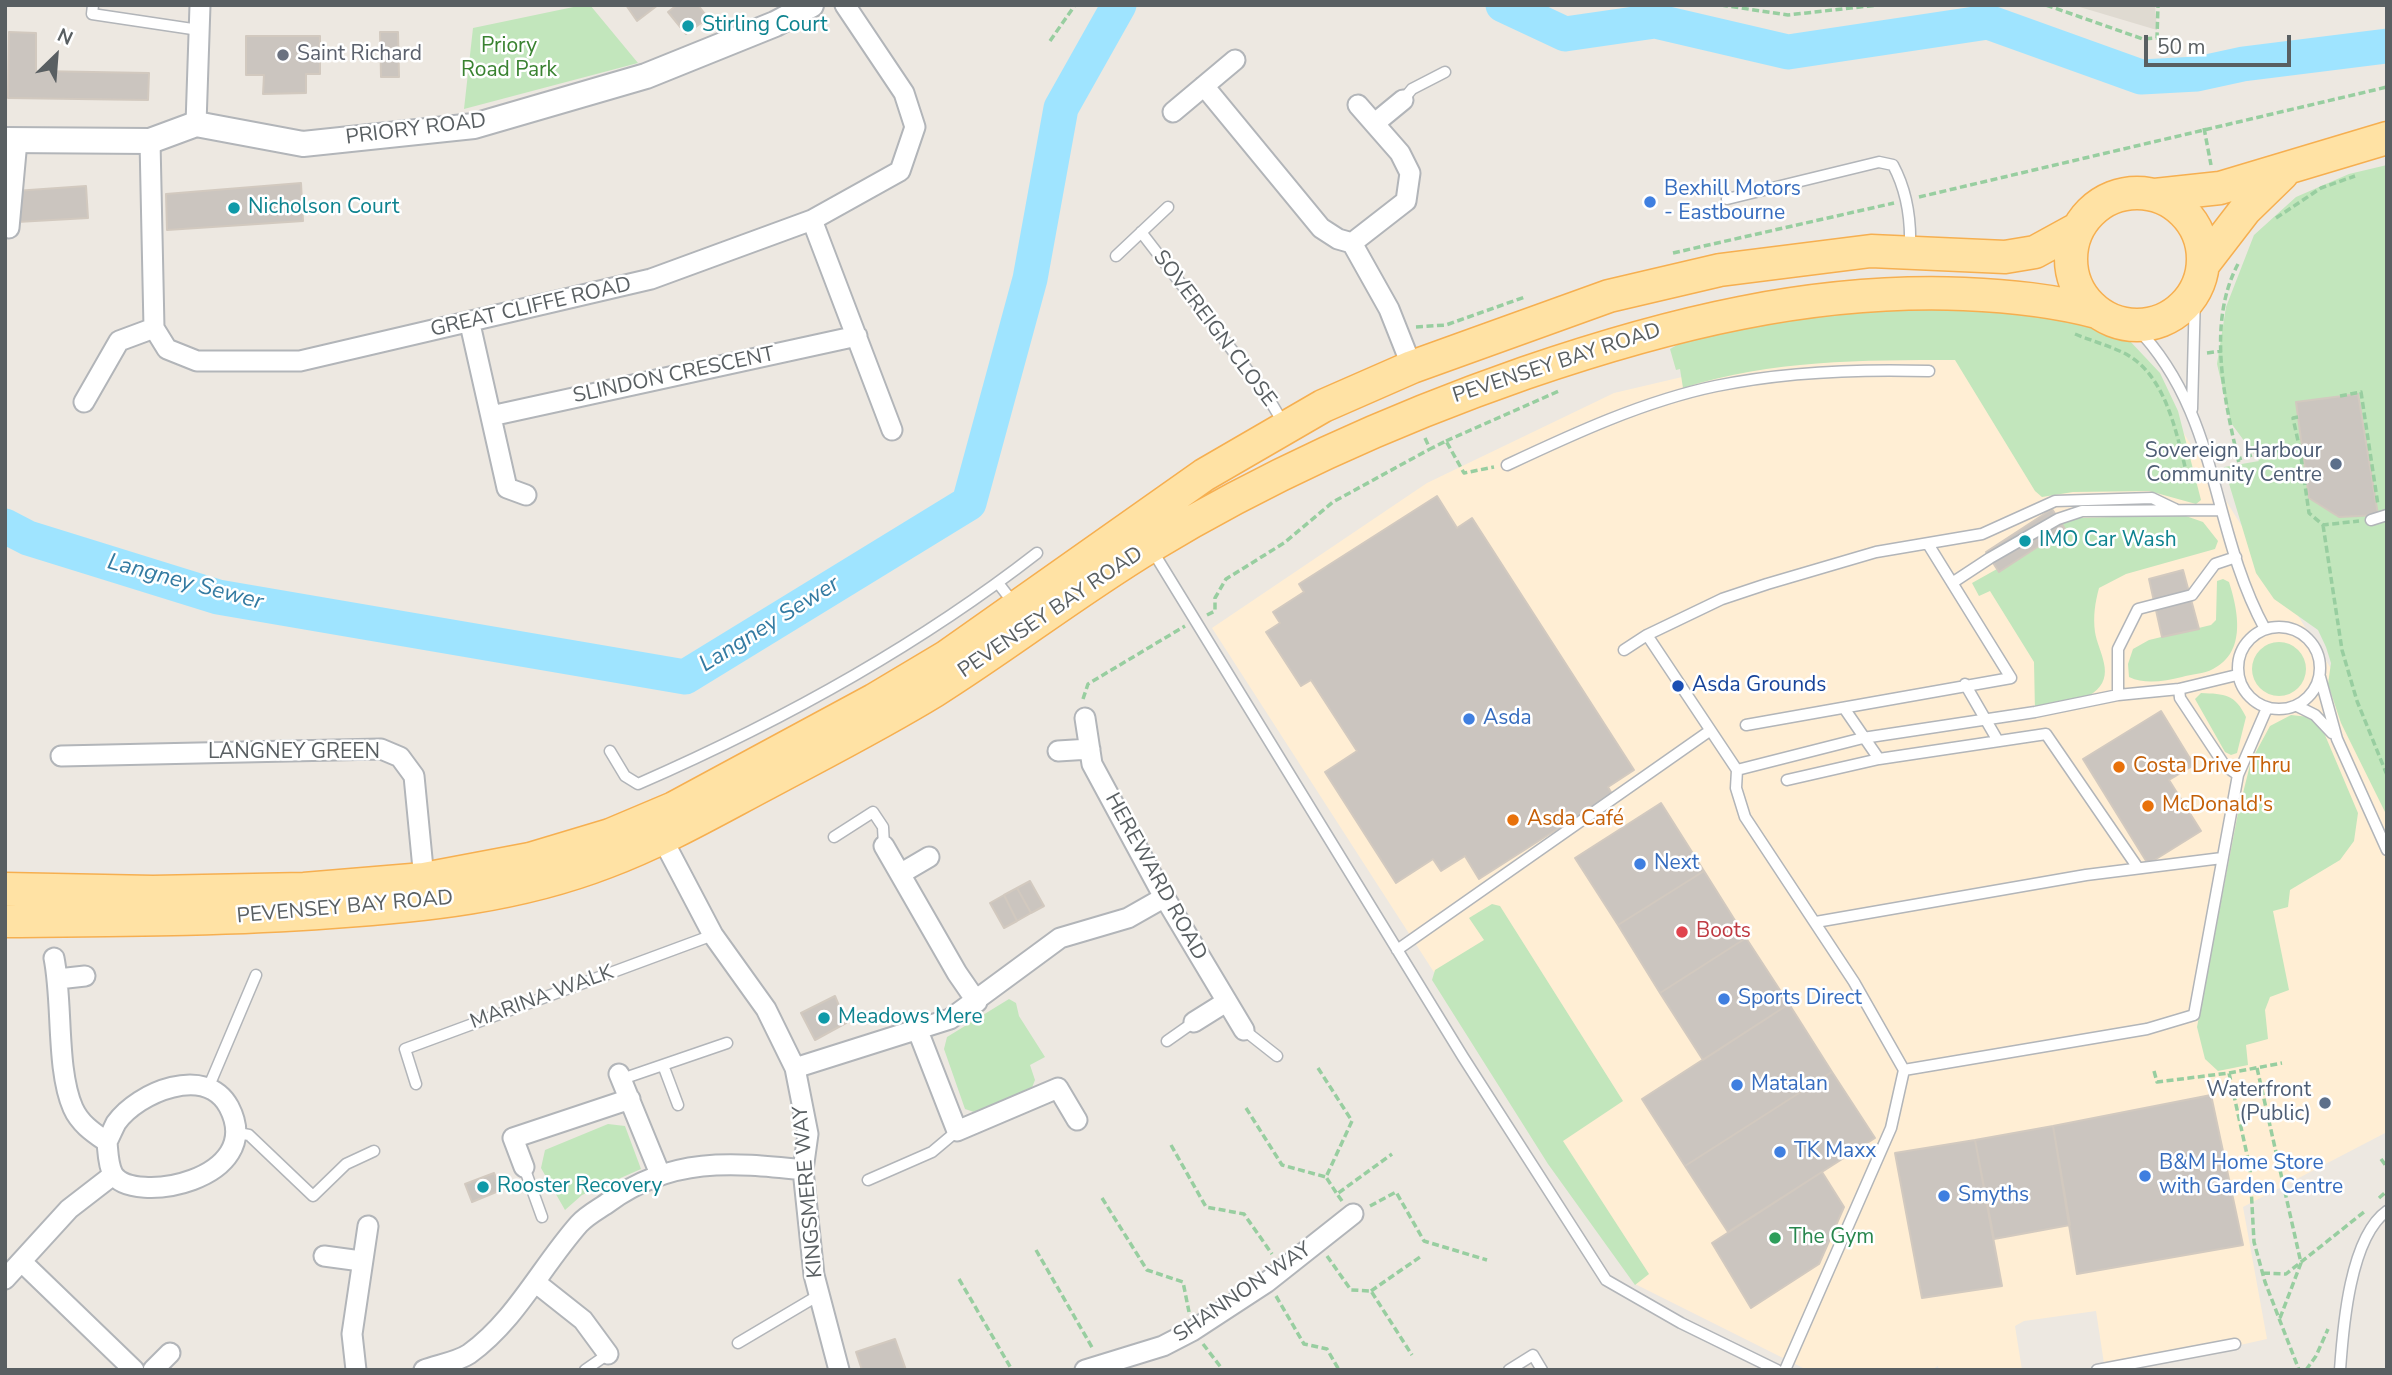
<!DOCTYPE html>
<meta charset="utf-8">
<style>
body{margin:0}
#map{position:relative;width:2392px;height:1375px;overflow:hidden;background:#ede8e1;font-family:"Nunito Sans",sans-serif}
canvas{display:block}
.frame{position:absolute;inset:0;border:7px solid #595f62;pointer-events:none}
.north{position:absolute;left:21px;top:21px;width:70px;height:70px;-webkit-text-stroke:5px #fff;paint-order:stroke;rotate:25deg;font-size:19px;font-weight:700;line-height:28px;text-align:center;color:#595f62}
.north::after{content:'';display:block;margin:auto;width:24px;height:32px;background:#595f62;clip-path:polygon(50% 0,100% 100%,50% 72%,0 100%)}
.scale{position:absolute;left:2144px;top:35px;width:147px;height:32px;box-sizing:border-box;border:4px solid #595f62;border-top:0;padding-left:9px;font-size:21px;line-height:24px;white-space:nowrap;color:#595f62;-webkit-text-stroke:5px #fff;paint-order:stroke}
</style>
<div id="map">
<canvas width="2392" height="1375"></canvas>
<div class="frame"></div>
<div class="north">N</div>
<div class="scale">50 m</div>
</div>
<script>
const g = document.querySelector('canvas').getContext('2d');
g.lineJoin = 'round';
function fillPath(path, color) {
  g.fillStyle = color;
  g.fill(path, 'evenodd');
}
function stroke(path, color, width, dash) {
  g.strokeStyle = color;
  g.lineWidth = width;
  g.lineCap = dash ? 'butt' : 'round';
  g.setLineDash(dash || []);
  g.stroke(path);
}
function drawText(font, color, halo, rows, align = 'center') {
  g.font = font + ' "Nunito Sans",sans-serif';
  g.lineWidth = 5;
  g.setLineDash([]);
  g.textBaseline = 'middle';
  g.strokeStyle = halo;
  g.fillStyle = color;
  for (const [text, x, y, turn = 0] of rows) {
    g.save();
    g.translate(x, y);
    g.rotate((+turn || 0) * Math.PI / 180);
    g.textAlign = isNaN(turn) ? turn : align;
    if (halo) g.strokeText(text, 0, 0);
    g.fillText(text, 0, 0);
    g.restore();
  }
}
const commercial = new Path2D(`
 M1945 347 2156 389 2387 758V1132L2243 1207 2267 1339 2128 1370H2105L2096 1311 2024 1321 2015 1326 2022 1370H1939L1938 1366 1931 1370H1807L1635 1284 1212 628 1427 483 1614 393 1763 358Z`);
const education = new Path2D(`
 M2073 5H2155L2157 30Z`);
const green = new Path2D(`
 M583 5H590L638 63 464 109 473 28Z
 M2387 165V816L2341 723 2328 684 2331 663 2326 647 2318 630 2274 599 2256 573 2224 467 2259 461 2231 423 2217 364 2226 307 2254 235 2296 197 2349 174Z
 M1854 306H1987L2070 319 2128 339 2160 373 2178 411 2201 500 2196 504 2149 491 2073 492 2042 497 2035 491 1955 360C1862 360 1771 360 1683 388L1680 369 1676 370 1670 349 1698 333Z
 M2183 515 2203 522 2218 541 2215 549 2126 574 2099 588C2095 603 2093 616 2095 632 2098 652 2117 676 2093 693 2079 703 2052 707 2035 712L2034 662 1990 591 1979 596 1972 583 1997 569 1999 572 2065 530 2062 524 2079 518Z
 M2223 579 2229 582C2238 610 2247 652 2213 669 2204 674 2191 674 2182 677 2164 681 2146 685 2129 677L2128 664 2133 649 2149 640 2211 625 2216 620 2217 581Z
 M2252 669a27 27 0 1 1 54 0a27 27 0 1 1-54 0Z
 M2201 693C2225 694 2235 694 2246 717L2237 753 2231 755 2225 752 2195 699Z
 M2291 715 2309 717 2322 728 2358 813 2354 841 2340 860 2290 890 2288 907 2273 911 2289 990 2270 997 2265 1010 2268 1039 2246 1045 2248 1065 2218 1071 2205 1059 2197 1027 2238 813 2251 761 2270 726Z
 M1492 904 1500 906 1623 1101 1563 1141 1649 1274 1635 1285 1548 1164 1432 980 1435 970 1484 940 1469 918Z
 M1009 999 1016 1003 1019 1016 1045 1057 1030 1065 1035 1080 1031 1090 974 1112 965 1109 944 1049 947 1037Z
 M608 1124 625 1126 641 1169 582 1195 565 1210 541 1168 545 1150Z`);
const river = new Path2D(`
 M1503 5 1565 34 1655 21 1788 52 1988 22 2141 77 2197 74 2243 64 2387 46
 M5 526 28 538 218 597 685 677 969 503 1030 279 1061 108 1119 5`);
const building = new Path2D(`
 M626 5H658L637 21Z
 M677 5H698L708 18 686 34 668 12Z
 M9 32 36 33V71L149 73 148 100 8 98Z
 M380 32H398L399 77H381Z
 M246 36H320V74H306V93L263 94 264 75H246Z
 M301 183 303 221 167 230 166 194Z
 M86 186 88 218 17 222 15 191Z
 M2358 394 2378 515 2339 517 2309 498 2296 402Z
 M1437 496 1457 528 1472 518 1634 770 1608 787 1612 794 1479 879 1465 856 1441 871 1433 859 1396 883 1325 772 1357 751 1311 680 1301 686 1266 632 1280 623 1273 612 1304 592 1299 584Z
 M2052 509 2065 529 1999 572 1986 552Z
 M2183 570 2199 629 2162 637 2149 579Z
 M2161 711 2194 765 2169 780 2201 831 2148 864 2083 759Z
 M1661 803 1704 871 1618 925 1575 858Z
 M1704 871 1746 938 1660 993 1618 925Z
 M1030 881 1044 906 1031 913 1017 888Z
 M1017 888 1031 913 1017 921 1004 895Z
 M1004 895 1017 921 1004 928 990 903Z
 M1746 938 1789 1004 1703 1060 1660 993Z
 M835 996 846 1023 815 1040 801 1013Z
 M1789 1004 1832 1072 1685 1166 1642 1099Z
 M1832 1072 1875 1138 1728 1232 1685 1166Z
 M2211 1095 2243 1245 2077 1274 2053 1126Z
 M2053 1126 2070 1225 1994 1239 1975 1140Z
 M1975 1140 2002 1286 1922 1298 1895 1153Z
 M1822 1172 1844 1207 1819 1264 1751 1308 1712 1243Z
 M494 1173 501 1190 472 1202 465 1184Z
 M895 1339 906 1370H862L856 1352Z`);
const path = new Path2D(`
 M1721 5 1788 15 1878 5
 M2046 5 2143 39 2157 38 2158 5
 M1050 41 1075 5
 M2204 128 2211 165
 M1919 197 2387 87
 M2276 218 2321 188 2355 176
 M1673 253 1894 203
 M2238 264C2207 322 2224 398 2238 459
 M1416 327 1446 325 1525 297
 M2075 334C2092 341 2110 346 2126 354 2169 378 2177 439 2189 482L2198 479
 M2207 353 2222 351
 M2340 396 2361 392 2378 505
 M2298 417 2293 418 2300 450
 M1425 438 1430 449 1446 441 1464 473 1494 467
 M1446 441 1559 391
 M2225 472 2240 467 2238 459 2267 451 2300 450 2309 513 2323 525 2359 521
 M2323 525 2342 650 2357 701 2387 775
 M1207 615 1215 611V598L1226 579 1284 543 1333 502 1430 449
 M1083 699 1088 684 1185 626
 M1318 1068 1352 1121 1326 1177 1337 1194
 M2257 1068 2301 1263 2280 1318
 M2154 1071 2157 1082 2229 1073 2250 1168 2254 1242 2265 1282 2299 1370
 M2229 1073 2282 1063
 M1246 1108 1282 1165 1326 1177
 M1171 1145 1206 1207 1244 1214 1272 1254
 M2381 1159 2387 1167
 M1102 1198 1147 1270 1183 1282 1189 1312
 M2379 1198 2387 1191
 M1342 1201 1337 1194 1392 1154
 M1370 1206 1396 1192 1424 1241 1487 1260
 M1036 1250 1093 1349
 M1327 1256 1351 1290 1371 1291 1412 1355
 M2263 1273 2286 1274 2364 1212
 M959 1279 1012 1370
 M1371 1291 1420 1257
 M1276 1296 1304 1344 1327 1349 1339 1370
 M1203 1344 1223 1370
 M2306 1370 2316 1356 2328 1329`);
const service = new Path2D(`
 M93 5 92 14 199 30
 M1403 100 1412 89 1445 72
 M1727 199 1879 162 1893 165C1907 191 1911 217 1910 247
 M1141 232 1266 394 1285 426
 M1116 256 1168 207
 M2135 326C2221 415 2209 526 2265 629
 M2192 409 2195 294
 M1507 465C1573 434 1644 401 1716 386 1783 372 1861 369 1929 371
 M2175 509 2152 498 2055 501 1982 534 1876 552 1767 584 1722 599 1647 635 1737 770 1736 788 1745 817 1854 982 1904 1070 2147 1029 2194 1015 2238 775 2267 708
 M2371 520 2387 515
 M1152 550 1463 1057 1606 1280 1681 1323 1777 1370
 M998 583 1015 605
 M1952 583 1990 558 2058 519 2082 511 2220 510
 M2238 668a41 41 0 1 1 82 0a41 41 0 1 1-82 0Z
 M1624 650 1647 635
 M2320 677 2337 739 2387 850
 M1965 684 1998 741
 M2179 689 2180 698 2225 766 2238 775
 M2118 695V649L2138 609 2192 595 2215 564 2236 557
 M2297 706 2315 715 2332 733
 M1844 708 1879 759
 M1746 725 2011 678 1928 544
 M610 751 625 776 638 784C780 722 915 648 1037 553
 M1737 770 1863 738 2035 712 2118 695 2179 689 2237 675
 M1787 780 1879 759 2046 734 2138 868
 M834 837 873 812 883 827 884 846
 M1816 922 2086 875 2222 858
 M1397 950 1708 732
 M1244 1030 1277 1056
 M1167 1041 1194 1022
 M663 1065 678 1105
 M622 1079 727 1043
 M416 1084 405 1049 713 935
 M209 1086 256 975
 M238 1133 249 1135 313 1196 346 1164 374 1151
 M524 1167 542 1217
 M868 1180 932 1152 957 1131
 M738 1343 819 1295
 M585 1370 608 1354
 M1509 1370 1533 1355 1542 1370
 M1785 1370 1891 1128 1904 1070
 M2097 1370 2235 1344
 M2340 1370C2343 1327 2350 1237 2387 1211`);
const minor = new Path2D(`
 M1204 86 1321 228 1338 239 1352 243 1389 309 1412 367
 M1173 112 1235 60
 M1375 123 1403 100
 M196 124 200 5
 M150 141 154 328 167 349 197 361H300L651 279 812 220 900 171 915 127 904 93 845 5
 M812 220 892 430
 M9 228 17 141
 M1352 243 1406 201 1410 173 1400 153 1358 105
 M470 324 507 488 526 495
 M84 402 119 341 154 328
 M491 416 857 336
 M1085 718 1092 764 1159 888 1244 1030
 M1058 751 1090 749
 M61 756 381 749 400 757 414 776 424 879
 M662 838 713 935 766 1009 795 1068 808 1134 803 1170 814 1275 839 1370
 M884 846 957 973 977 1002
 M900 874 929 857
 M54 958C63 1003 56 1069 73 1108 80 1124 94 1133 107 1142 108 1152 108 1165 113 1174 132 1206 267 1180 229 1107 206 1064 138 1092 116 1123 113 1129 110 1136 107 1142
 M58 979 85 976
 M1194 1022 1226 1002
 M918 1031 957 1131 1058 1088 1077 1120
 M795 1068 950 1019 1060 938 1128 918 1165 897
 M619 1074 660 1174
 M524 1167 513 1138 630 1099
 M324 1256 361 1261
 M22 1262 134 1370
 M5 1279 69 1209 113 1175
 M535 1282 583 1320 608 1354
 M153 1370 170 1353
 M356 1370 352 1334 368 1226
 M424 1370C437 1365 457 1362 469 1354 516 1320 541 1267 579 1224 587 1215 599 1209 609 1202 671 1157 731 1162 803 1170
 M1085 1370 1163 1346 1192 1331 1267 1282 1353 1214`);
const tertiary = new Path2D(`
 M5 140 150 141 196 124 303 144 474 126 646 76 775 24 811 5`);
const primary = new Path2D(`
 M2071 259a66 66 0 1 1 132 0a66 66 0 1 1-132 0Z
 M2155 195 2220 188 2387 138
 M2205 262 2245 210 2282 174
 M5 889 153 892 304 889 424 879 530 859 610 835 674 808 874 700 946 657 1204 475 1323 406 1412 367 1609 296 1720 270 1871 251 2005 257 2035 252 2077 229
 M5 921C114 920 222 920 331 912 424 906 518 896 606 862 662 841 714 811 767 783 823 753 880 724 934 691 1007 645 1075 592 1149 547 1268 475 1393 419 1525 373 1668 324 1812 288 1964 294 2010 296 2052 300 2097 312`);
const markers = [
 [688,26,7,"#0f9aa8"],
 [283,55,7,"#6b7280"],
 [1650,202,7,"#3f7fe0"],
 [234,208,7,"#0f9aa8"],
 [2336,464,7,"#5c6f8a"],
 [2025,541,7,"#0f9aa8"],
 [1678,686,7,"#1a4fb4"],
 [1469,719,7,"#3f7fe0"],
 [2119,767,7,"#e8710a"],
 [2148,806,7,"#e8710a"],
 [1513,820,7,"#e8710a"],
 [1640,864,7,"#3f7fe0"],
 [1682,932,7,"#e0444e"],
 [1724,999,7,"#3f7fe0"],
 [824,1018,7,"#0f9aa8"],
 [1737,1085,7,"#3f7fe0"],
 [2325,1103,7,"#5c6f8a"],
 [1780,1152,7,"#3f7fe0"],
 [2145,1176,7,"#3f7fe0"],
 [483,1187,7,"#0f9aa8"],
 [1944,1196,7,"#3f7fe0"],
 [1775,1238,7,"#2e9e5b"]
];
const cultureNames = [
 ["Stirling Court",702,26],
 ["Nicholson Court",248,208],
 ["IMO Car Wash",2039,541],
 ["Meadows Mere",838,1018],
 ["Rooster Recovery",497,1187]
];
const parkNames = [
 ["Priory",509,47],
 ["Road Park",509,71]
];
const worshipNames = [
 ["Saint Richard",297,55]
];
const streetNames = [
 ["PRIORY ROAD",416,130,-7],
 ["GREAT CLIFFE ROAD",531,308,-13],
 ["SOVEREIGN CLOSE",1214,329,53],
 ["PEVENSEY BAY ROAD",1557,364,-18],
 ["SLINDON CRESCENT",674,376,-12],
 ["PEVENSEY BAY ROAD",1051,613,-34],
 ["LANGNEY GREEN",294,753],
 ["HEREWARD ROAD",1155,877,61],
 ["PEVENSEY BAY ROAD",345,908,-5],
 ["MARINA WALK",542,998,-20],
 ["KINGSMERE WAY",809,1192,-95],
 ["SHANNON WAY",1243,1293,-34]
];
const shopNames = [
 ["Bexhill Motors",1664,190],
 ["- Eastbourne",1664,214],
 ["Asda",1483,719],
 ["Next",1654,864],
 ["Sports Direct",1738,999],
 ["Matalan",1751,1085],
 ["TK Maxx",1794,1152],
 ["B&M Home Store",2159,1164],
 ["with Garden Centre",2159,1188],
 ["Smyths",1958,1196]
];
const serviceNames = [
 ["Sovereign Harbour",2322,452],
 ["Community Centre",2322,476],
 ["Waterfront",2311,1091],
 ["(Public)",2311,1115]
];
const transitNames = [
 ["Asda Grounds",1692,686]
];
const foodNames = [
 ["Costa Drive Thru",2133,767],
 ["McDonald's",2162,806],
 ["Asda Café",1527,820]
];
const healthNames = [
 ["Boots",1696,932]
];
const leisureNames = [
 ["The Gym",1789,1238]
];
const waterNames = [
 ["Langney Sewer",185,583,15],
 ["Langney Sewer",770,625,-32]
];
fillPath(commercial, '#ffeed4');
fillPath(education, '#dfdad1');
fillPath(green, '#c2e6bc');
stroke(river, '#9fe4ff', 35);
fillPath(building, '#cbc5bf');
stroke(building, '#d2c9bf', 2);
stroke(service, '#b2b5b9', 13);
stroke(minor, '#b2b5b9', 23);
stroke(tertiary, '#b2b5b9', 28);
stroke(primary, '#f6af50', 35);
stroke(path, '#98cea0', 3.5, [7, 3.5]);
stroke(service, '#fff', 10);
stroke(minor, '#fff', 19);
stroke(tertiary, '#fff', 24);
stroke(primary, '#ffe2a4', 32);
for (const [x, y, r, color] of markers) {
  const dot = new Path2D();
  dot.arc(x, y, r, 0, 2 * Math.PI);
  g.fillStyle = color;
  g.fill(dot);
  stroke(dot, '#fff', 2.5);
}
drawText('21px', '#0d838f', '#fff', cultureNames, 'left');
drawText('21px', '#398230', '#fff', parkNames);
drawText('21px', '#5b616d', '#fff', worshipNames, 'left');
drawText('21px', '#595f62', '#fff', streetNames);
drawText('21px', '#366cbe', '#fff', shopNames, 'left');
drawText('21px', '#4e5e75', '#fff', serviceNames, 'right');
drawText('21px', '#164399', '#fff', transitNames, 'left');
drawText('21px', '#c56008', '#fff', foodNames, 'left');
drawText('21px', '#be3a42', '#fff', healthNames, 'left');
drawText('21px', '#27864d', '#fff', leisureNames, 'left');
drawText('italic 23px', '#347ba2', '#fff', waterNames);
</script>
